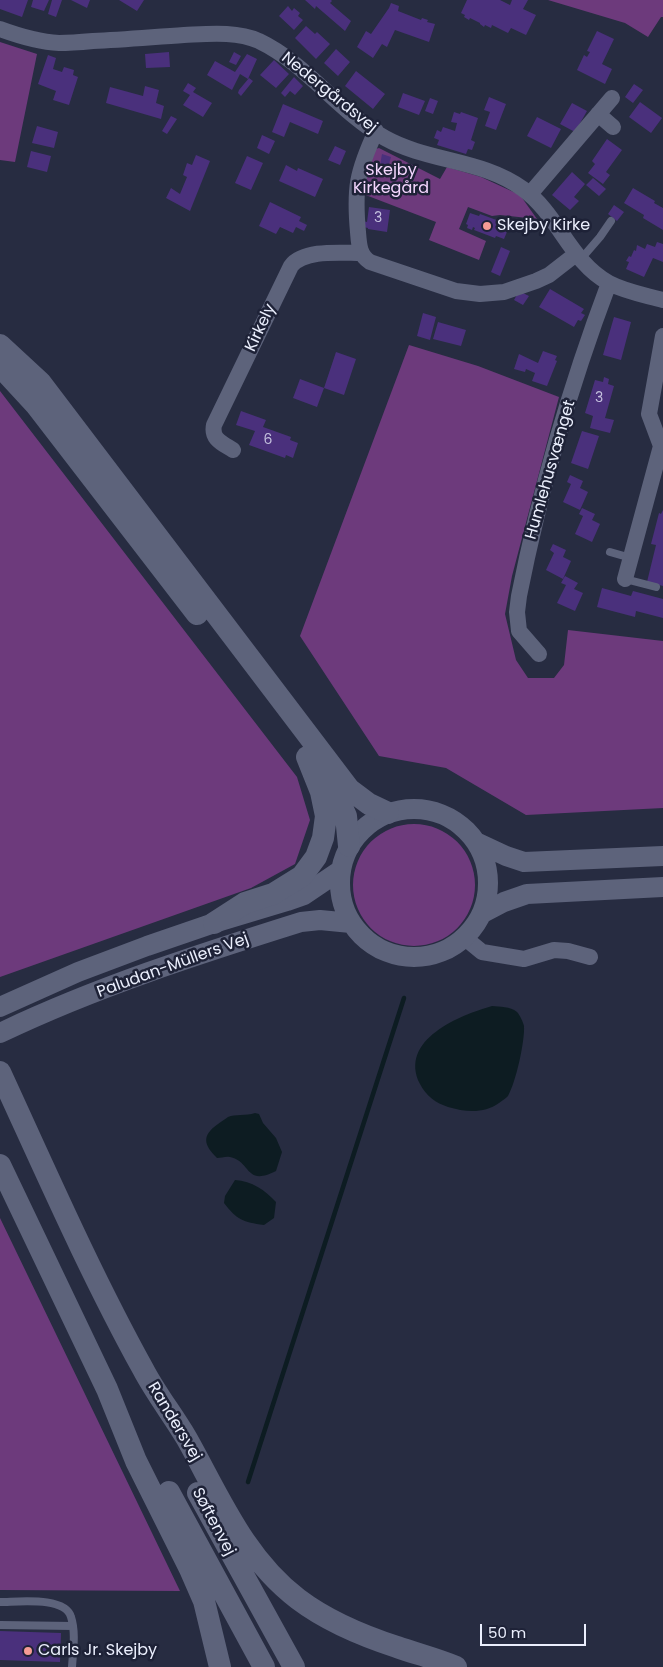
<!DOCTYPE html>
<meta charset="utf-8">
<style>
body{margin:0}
#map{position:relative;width:663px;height:1667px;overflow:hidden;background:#272c41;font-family:Poppins,sans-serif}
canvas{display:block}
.scale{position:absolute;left:480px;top:1624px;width:106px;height:22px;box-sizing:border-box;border:2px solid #ebeffd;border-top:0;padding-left:6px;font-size:15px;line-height:18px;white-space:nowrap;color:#ebeffd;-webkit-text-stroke:4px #1e2237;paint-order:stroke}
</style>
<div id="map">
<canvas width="663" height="1667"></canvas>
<div class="scale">50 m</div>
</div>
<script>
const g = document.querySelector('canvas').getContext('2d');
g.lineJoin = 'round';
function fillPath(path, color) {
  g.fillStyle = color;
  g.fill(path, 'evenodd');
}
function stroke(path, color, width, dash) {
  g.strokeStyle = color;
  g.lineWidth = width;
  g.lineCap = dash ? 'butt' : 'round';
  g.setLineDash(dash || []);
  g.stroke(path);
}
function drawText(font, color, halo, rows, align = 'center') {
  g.font = font + ' Poppins,sans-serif';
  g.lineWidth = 5;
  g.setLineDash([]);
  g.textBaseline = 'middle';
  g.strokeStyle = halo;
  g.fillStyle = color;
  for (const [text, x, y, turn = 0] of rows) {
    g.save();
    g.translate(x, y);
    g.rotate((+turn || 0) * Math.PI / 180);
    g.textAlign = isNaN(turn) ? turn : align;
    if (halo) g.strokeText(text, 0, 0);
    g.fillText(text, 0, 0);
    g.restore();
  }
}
const green = new Path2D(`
 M548 0H663V17H661L648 37 625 23Z
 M0 42 37 54 15 162 0 160Z
 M379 148 440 179 447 167 481 177 520 195 537 219 500 215 492 216 468 207 459 229 486 241 479 260 429 240 436 222 363 194 372 150Z
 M409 345 478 366 559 397 512 576 505 614 516 660 528 678H554L564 665 568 630 663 641V808L526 815 446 768 379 756 300 636Z
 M0 391 297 777 310 820 295 864 251 888 0 977Z
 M353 885a61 61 0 1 1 122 0a61 61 0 1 1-122 0Z
 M0 1218 180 1591 0 1590Z`);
const water = new Path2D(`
 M492 1006C500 1007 510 1006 517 1012 520 1015 523 1022 524 1026 525 1041 516 1082 508 1096 506 1098 502 1101 499 1103 484 1114 465 1112 448 1107 436 1103 426 1096 420 1084 398 1040 460 1015 492 1006Z
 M255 1113 259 1114 263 1123 276 1138 282 1152 276 1171C245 1187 251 1161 230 1157 226 1156 221 1158 217 1158 204 1145 201 1136 218 1124 221 1122 225 1119 228 1117 235 1114 246 1116 255 1113Z
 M235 1180C252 1181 265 1190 276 1202L274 1218 264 1225C243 1222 237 1220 224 1203L225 1196Z`);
const stream = new Path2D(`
 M248 1482 404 998`);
const building = new Path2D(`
 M0 0H28L22 17 0 9Z
 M33 0H49L44 11 31 7Z
 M52 0H62L56 17 48 14Z
 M71 0H90L87 8Z
 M119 0H144L137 11Z
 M305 0H331L332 1 330 3 351 21 345 31 316 6 315 9Z
 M467 0H500L510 5 512 0H528L523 9 536 15 526 35 511 28 508 33 492 25 491 28 485 25 484 27 480 24V23L470 18 469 20 464 17 465 15 461 13Z
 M391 3 399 6 398 11 421 20 422 18 428 20 427 22 435 24 429 42 395 30 387 47 382 44 373 58 357 47 366 31 371 34 389 8Z
 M288 6 292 11 294 8 300 13 298 16 303 20 294 30 279 16Z
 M306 26 315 34 317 32 330 44 316 59 295 38Z
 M597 31 614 39 602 64 612 69 605 84 577 70 584 55 587 57 590 52 587 51Z
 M336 49 350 62 338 76 324 63Z
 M169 52 170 67 146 68 145 54Z
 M234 52 241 56 236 65 229 62Z
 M247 54 257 59 248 79 240 74 232 90 207 75 215 61 235 72Z
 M48 55 56 58 53 69 62 72 64 67 74 70 73 75 78 77 69 105 53 100 56 91 38 84Z
 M274 60 289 74 276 88 260 75Z
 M356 71 385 94 373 109 345 86Z
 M294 77 303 86 295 95 290 91 285 97 281 93Z
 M249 78 253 81 241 96 238 93 239 90Z
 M188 83 196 88 193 92 212 103 203 117 183 105 190 95 183 91Z
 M634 84 643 90 633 103 625 97Z
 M145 86 159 90 156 103 164 106 161 119 106 103 110 87 143 96Z
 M403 93 425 101 419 115 398 107Z
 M489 97 506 104 496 130 485 126 490 112 484 110Z
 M430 98 438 101 433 114 425 111Z
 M640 102 662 118 651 133 629 117Z
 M572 103 587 111 575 132 560 124Z
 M283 104 323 121 318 134 290 122 284 137 272 132Z
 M454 112 460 114 461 112 478 118 471 140 475 142 472 150 468 149 466 154 437 145 439 140 434 138 437 130 441 132 443 127 455 131 457 123 451 122Z
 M171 116 177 119 167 134 162 131Z
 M537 117 561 129 551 148 527 136Z
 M37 126 58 132 54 148 32 143Z
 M262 135 275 141 269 154 257 148Z
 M607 139 622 150 606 172 610 175 603 184 588 173 595 164 592 161Z
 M335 146 346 151 340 165 328 160Z
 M31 151 51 156 47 172 27 167Z
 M382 154 391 157 386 175 379 171Z
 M196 155 210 161 190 211 166 198 171 188 180 194 187 177 183 175 187 163 192 165Z
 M247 156 263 163 251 190 235 183Z
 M286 165 297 171 298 168 323 179 315 197 279 181Z
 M572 172 585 184 574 197 579 201 570 210 552 195Z
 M593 178 606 189 599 196 586 185Z
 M633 188 655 201 654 203 663 208V230L643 218 644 215 624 203Z
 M270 202 301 217 299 221 307 225 304 231 296 227 293 233 280 227 276 234 259 226Z
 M614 205 624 212 617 221 608 214Z
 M369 207 390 210 387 232 368 229V228L363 227V221L367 222Z
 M470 213 479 216 480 214 502 222 501 224 509 227 504 239 496 236 495 238 474 230 475 228 473 227 472 230 467 228 468 225 466 224Z
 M657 242 663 244V262L653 258 644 277 626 269 629 262 626 261 629 256 631 257 634 250 636 251 637 245 645 249 647 244 655 247Z
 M501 247 510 251 500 276 491 272Z
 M550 289 584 309 581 313 585 315 581 321 578 320 574 327 539 307Z
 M519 291 529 296 523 305 514 300Z
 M423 313 436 317 430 340 417 336Z
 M614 317 631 322 621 360 603 355Z
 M438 322 466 330 461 346 433 339Z
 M543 351 557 356 555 360 557 361 547 386 532 381 535 373 526 369 525 372 514 369 519 354 538 363Z
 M336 352 356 359 344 395 324 388Z
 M604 377 609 379 608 384 614 386 605 418 614 420 610 433 590 428 593 416 585 413 595 380 603 382Z
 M300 379 324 388 317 407 293 398Z
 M241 411 266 420 263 427 291 437 290 440 298 443 293 458 286 455 285 458 249 445 255 431 236 425Z
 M582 431 599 436 588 469 571 463Z
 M570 475 583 481 580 488 588 492 580 510 563 502 571 484 567 482Z
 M582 508 595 514 592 520 600 524 592 542 575 534 583 516 579 514Z
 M663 510V586L647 582 656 545 651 544 659 513 661 514Z
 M553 544 566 550 563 557 571 561 563 579 546 570 554 553 550 550Z
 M565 576 578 583 574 589 583 593 575 611 557 603 566 585 561 583Z
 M602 588 631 596 633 591 663 599V618L636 611 635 617 597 607Z
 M0 1631 61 1633 60 1662 0 1660Z`);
const service = new Path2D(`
 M581 259 600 237 611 221
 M610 552 631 558
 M625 579 656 587
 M0 1602C18 1602 65 1596 71 1617 76 1632 73 1651 72 1667
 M0 1625 73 1626`);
const minor = new Path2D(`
 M0 29C19 36 38 42 59 43 70 43 82 42 93 41 123 40 153 37 184 35 208 34 236 31 259 41 307 64 338 111 385 138 428 162 482 159 523 189 558 214 570 262 609 283 626 292 645 295 663 300
 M598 114 613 127
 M376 131C357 172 354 188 358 232 359 244 359 255 370 262L456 291 480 294 504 292 536 281 549 275 576 254
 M530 194 612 98
 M233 450C222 443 211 439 214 425L291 266C304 249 341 253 361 253
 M625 579 661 446 649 414 663 336
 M539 654 519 631 517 612 519 596C540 490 571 384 609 283
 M465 938 482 952 524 959 554 950 568 951 590 957`);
const tertiary = new Path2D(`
 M340 883a74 74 0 1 1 148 0a74 74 0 1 1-148 0Z
 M476 842 506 856 524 862 663 856
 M483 913 504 902 527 894 663 887
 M0 1007 78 972 147 946 214 923 287 901 304 895 341 870
 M0 1033C96 987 199 954 301 922L320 920 351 923`);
const secondary = new Path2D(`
 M0 345 40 382 349 789 369 804 388 813
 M0 366 36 405 197 614
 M322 776 336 794 346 816 349 846
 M214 923 245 903 273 894 302 876 316 857 323 838 326 816 321 792 307 757
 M0 1072C46 1172 90 1273 143 1369 156 1394 173 1415 187 1439 219 1496 244 1558 298 1599 327 1621 363 1636 397 1647 417 1654 437 1659 456 1667
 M0 1165 107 1389 136 1461 190 1569 204 1601 220 1667
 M169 1492 264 1667
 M198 1493 294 1667`);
const markers = [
 [487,226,5,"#f59c95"],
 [28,1651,5,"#f59c95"]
];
const numberNames = [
 ["3",378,218],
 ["3",599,398],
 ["6",268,440]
];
const streetNames = [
 ["Nedergårdsvej",329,93,39],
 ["Kirkely",261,328,-65],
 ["Humlehusvænget",551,470,-74],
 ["Paludan-Müllers Vej",173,966,-20],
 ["Randersvej",174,1422,59],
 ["Søftenvej",213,1522,62]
];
const parkNames = [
 ["Skejby",391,171],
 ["Kirkegård",391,189]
];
const poiNames = [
 ["Skejby Kirke",497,226],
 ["Carls Jr. Skejby",38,1651]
];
fillPath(green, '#6d3a7c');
fillPath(water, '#0d1c22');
stroke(stream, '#0d1c22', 4.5);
fillPath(building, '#4a307c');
stroke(service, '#5d637b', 8);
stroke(minor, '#5d637b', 16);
stroke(tertiary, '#5d637b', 20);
stroke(secondary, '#5d637b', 22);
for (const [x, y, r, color] of markers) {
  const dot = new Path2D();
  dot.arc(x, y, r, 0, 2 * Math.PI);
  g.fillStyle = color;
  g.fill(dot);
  stroke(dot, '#1e2237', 2);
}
drawText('14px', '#c3bfdd', null, numberNames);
drawText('16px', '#ebeffd', '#1e2237', streetNames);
drawText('16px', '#f4d6fe', '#1e2237', parkNames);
drawText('16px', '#ebeffd', '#1e2237', poiNames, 'left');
</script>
